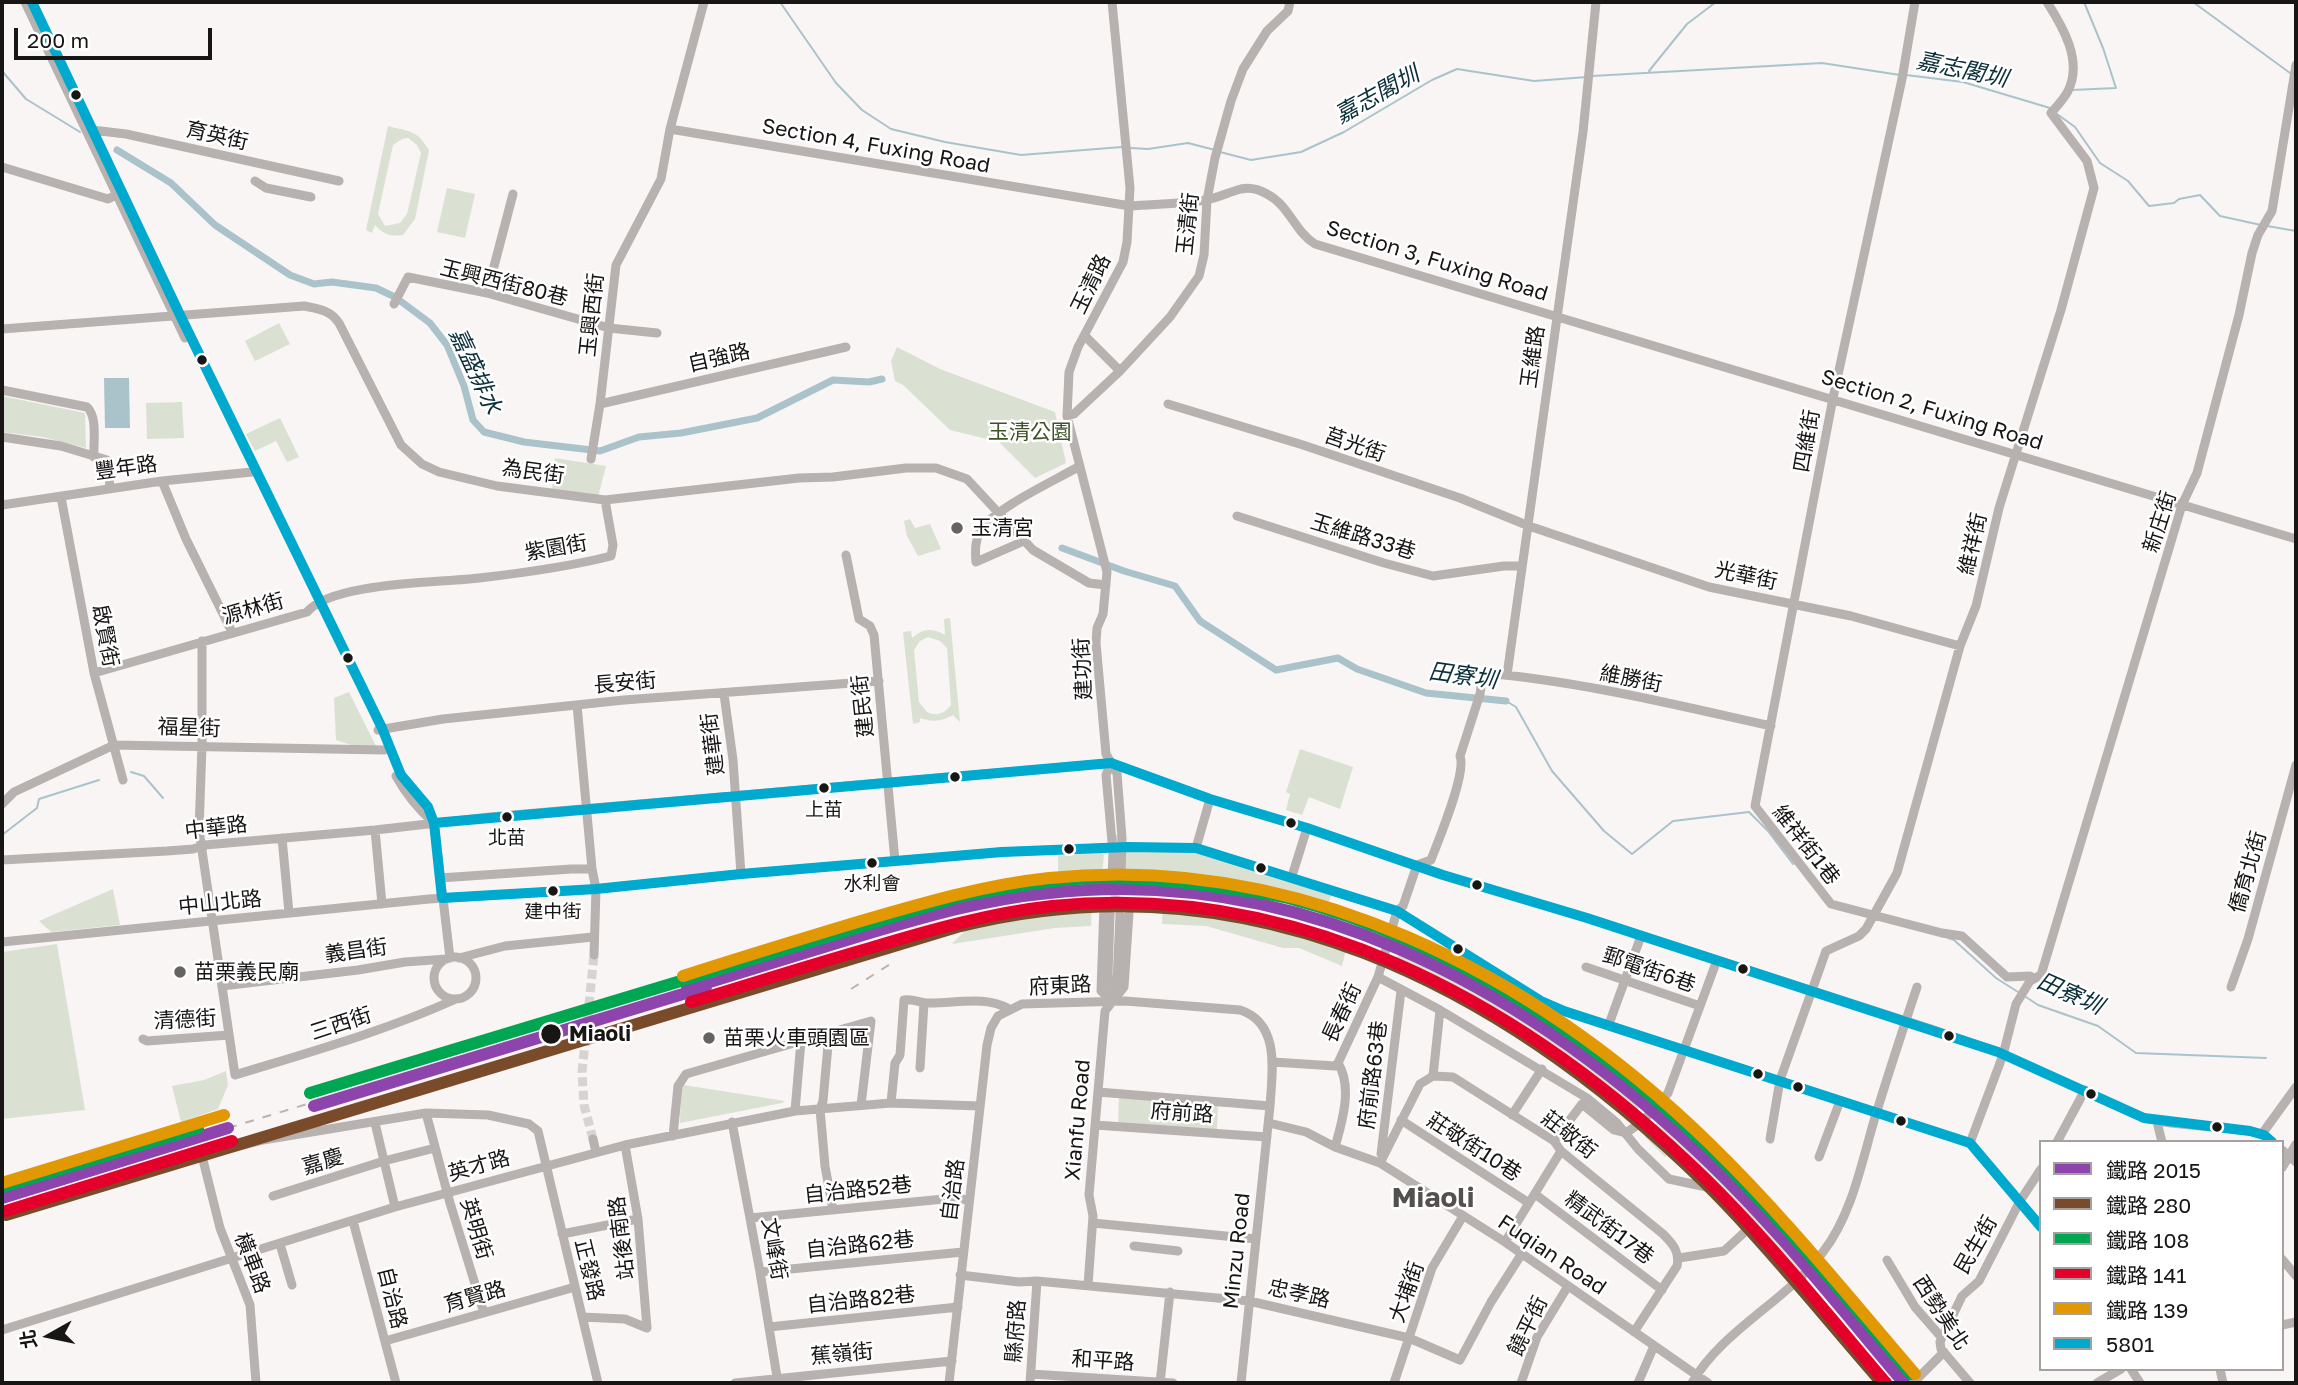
<!DOCTYPE html>
<meta charset="utf-8">
<style>
body{margin:0}
#map{position:relative;width:2298px;height:1385px;overflow:hidden;background:#f8f5f4;font-family:"Golos Text","Noto Sans TC",sans-serif}
canvas{display:block}
.frame{position:absolute;inset:0;border:4px solid #181615;pointer-events:none}
.legend{position:absolute;left:2039px;top:1140px;width:245px;height:231px;box-sizing:border-box;background:#fff;border:2px solid #a3a2a1;margin:0;padding:9px 12px;list-style:none;font-size:21px;color:#181615}
.legend li{display:flex;align-items:center;gap:14px;height:35px}
.legend b{width:35px;border:2px solid #a3a2a1}
.north{position:absolute;left:14px;top:1301px;width:70px;height:70px;-webkit-text-stroke:5px #fff;paint-order:stroke;rotate:261deg;font-size:19px;font-weight:700;line-height:28px;text-align:center;color:#181615}
.north::after{content:'';display:block;margin:auto;width:24px;height:32px;background:#181615;clip-path:polygon(50% 0,100% 100%,50% 72%,0 100%)}
.scale{position:absolute;left:14px;top:28px;width:198px;height:32px;box-sizing:border-box;border:4px solid #181615;border-top:0;padding-left:9px;font-size:21px;line-height:24px;white-space:nowrap;color:#181615;-webkit-text-stroke:5px #fff;paint-order:stroke}
</style>
<div id="map">
<canvas width="2298" height="1385"></canvas>
<div class="frame"></div>
<ul class="legend">
<li><b style="height:9px;background:#8e44ad"></b>鐵路 2015</li>
<li><b style="height:9px;background:#7a4b2a"></b>鐵路 280</li>
<li><b style="height:9px;background:#00a651"></b>鐵路 108</li>
<li><b style="height:9px;background:#e4002b"></b>鐵路 141</li>
<li><b style="height:9px;background:#e19802"></b>鐵路 139</li>
<li><b style="height:9px;background:#00a9ce"></b>5801</li>
</ul>
<div class="north">北</div>
<div class="scale">200 m</div>
</div>
<script>
const g = document.querySelector('canvas').getContext('2d');
g.lineJoin = 'round';
function fillPath(path, color) {
  g.fillStyle = color;
  g.fill(path, 'evenodd');
}
function stroke(path, color, width, dash) {
  g.strokeStyle = color;
  g.lineWidth = width;
  g.lineCap = dash ? 'butt' : 'round';
  g.setLineDash(dash || []);
  g.stroke(path);
}
function drawText(font, color, halo, rows, align = 'center') {
  g.font = font + ' "Golos Text","Noto Sans TC",sans-serif';
  g.lineWidth = 5;
  g.setLineDash([]);
  g.textBaseline = 'middle';
  g.strokeStyle = halo;
  g.fillStyle = color;
  for (const [text, x, y, turn = 0] of rows) {
    g.save();
    g.translate(x, y);
    g.rotate((+turn || 0) * Math.PI / 180);
    g.textAlign = isNaN(turn) ? turn : align;
    if (halo) g.strokeText(text, 0, 0);
    g.fillText(text, 0, 0);
    g.restore();
  }
}
const green = new Path2D(`
 M388 126C410 132 416 129 429 150L415 219 403 235C390 237 383 234 375 225L372 233 366 230ZM408 138 417 145 421 153 407 214 400 223 385 226 378 214 393 145 402 139Z
 M447 188 475 194 465 238 437 232Z
 M279 323 290 344 255 361 245 341Z
 M897 347 940 369 1055 412 1066 463 1035 478 999 442 950 430 903 385 895 381 891 361Z
 M2 396 85 413 86 448 43 437 2 432Z
 M182 402 184 438 147 439 146 403Z
 M280 418 299 457 287 462 276 441 255 451 246 434Z
 M555 458 606 466 598 497 552 489Z
 M910 519 915 528 930 524 941 549 918 556 907 536 904 521Z
 M950 618 960 722 953 715C941 722 933 722 920 718V722L913 724 903 632 911 631 912 638C923 628 933 628 945 635L944 619ZM928 637 940 641 947 648 951 705C945 713 937 717 927 712L919 702 914 650 920 641Z
 M349 692 376 746H355L336 740 334 698Z
 M1300 749 1353 767 1340 809 1309 797 1302 815 1286 810 1290 794 1286 792Z
 M1126 851 1197 852 1332 893 1325 912 1247 890 1131 881 1124 878Z
 M1100 852 1104 855 1101 882 1058 884V856Z
 M113 889 120 925 51 932 39 921Z
 M1092 899 1091 926 1055 928 952 944 976 919 1000 909Z
 M1163 902 1214 908 1348 941 1342 966 1299 948H1283L1206 926 1162 924Z
 M1403 941C1488 989 1573 1035 1653 1091L1651 1094 1633 1115 1626 1111 1507 1026 1469 1003 1394 966Z
 M57 944 85 1110 2 1119V952Z
 M226 1071 228 1085 218 1109 181 1122 172 1086 204 1080Z
 M684 1085 785 1101 782 1103 680 1123 681 1088Z
 M1119 1096 1218 1106 1217 1130 1118 1123Z
 M1674 1111 1773 1217 1810 1260 1797 1274 1770 1242 1674 1149 1665 1157 1645 1137 1646 1127 1651 1123 1654 1126 1666 1113Z`);
const water = new Path2D(`
 M104 378H129L130 428H105Z`);
const stream = new Path2D(`
 M780 2 836 83 862 110 891 129 945 142 1021 155 1122 147
 M2193 2 2290 73
 M2 71 26 99 80 132
 M1649 71 1687 24 1716 2
 M1906 75 1963 82 2050 108
 M1592 76 1822 63 1900 75
 M2072 90 2116 88 2103 48 2084 2
 M2057 114 2075 127 2100 163 2128 181 2149 206 2174 203 2179 199 2200 195 2220 216 2261 225
 M1131 148 1148 149 1188 143 1215 150
 M1220 152 1251 160 1301 152 1344 132 1432 80 1457 69 1534 81 1587 77
 M2267 226 2296 231
 M1506 701 1516 707 1552 771 1604 831 1632 854 1673 821 1749 812 1768 831 1793 864
 M131 772 144 776 163 798
 M2 835 37 808 39 799 99 780
 M1948 938 1954 940 1996 978 2018 992
 M2026 997 2038 1005 2098 1026 2136 1053 2266 1058`);
const canal = new Path2D(`
 M117 150 171 183 215 225 290 275 314 284 332 282 376 288 395 297 430 323 447 345 464 386 473 420 484 432 524 442 600 451 639 437 681 433 757 418 833 380 869 382 882 379
 M1062 548 1124 571 1175 586 1200 621 1276 670 1338 658 1357 669 1426 693 1506 701`);
const minorTunnel = new Path2D(`
 M1117 835 1118 853
 M1114 915 1116 878
 M593 1139 584 1105 582 1072 594 955`);
const minor = new Path2D(`
 M25 2 185 338
 M32 2 180 315 382 728 401 775 428 807 434 823 450 958
 M1112 2 1130 188 1127 242 1123 262 1078 347 1069 372 1067 416 1107 572 1103 614 1097 628 1096 643 1106 754 1117 773 1122 838 1121 878
 M1915 2 1902 79 1833 398 1755 806 1831 904 1942 933 1962 936 2007 977 2030 976 2033 978
 M670 129 1130 206C1155 204 1181 204 1205 200 1218 198 1229 192 1241 189 1250 187 1260 190 1267 194 1290 206 1294 231 1315 244L2296 539
 M92 130 126 134 339 181
 M2 167 108 199 120 193
 M255 181 266 188 311 197
 M487 293 513 194
 M394 304 408 277 487 293 609 328 657 333
 M2 329 304 306C319 309 330 310 339 323L401 445 422 464 439 472 497 486 605 500 799 478 833 477 906 468H936L967 479 1033 550 1089 583 1106 585
 M1085 336 1120 371
 M2 390 87 407C98 417 93 443 94 457
 M600 404 846 347
 M1168 404 1303 445 1460 498 1529 526 1709 587 1851 616 1960 646
 M1067 416 1074 414 1120 371 1170 317 1199 276 1204 255 1207 200 1215 158 1231 101 1243 69 1267 31 1288 11 1290 2
 M2 437 61 446 107 460 110 487
 M591 459 600 404 616 265 661 179 670 129 704 2
 M162 481 186 539 232 632
 M61 497 94 673 123 780
 M2 505 162 481 252 472 256 470
 M1237 516 1384 563 1433 576 1504 566H1522
 M1024 541 976 562C975 550 975 540 981 530 995 508 1054 481 1078 467
 M846 555 859 619 870 626 874 635 895 861
 M202 641V746L199 830 235 1075C310 1052 385 1031 456 999
 M94 673 307 612C332 582 439 583 479 578 523 573 568 567 611 556L613 545 605 500
 M1507 675 1583 132 1596 2
 M724 694 733 760 741 874
 M577 705 592 869 596 889 594 955
 M378 730 443 719 624 700 879 681
 M1111 763 1106 775 1113 853 1112 878
 M396 776C406 794 417 808 433 822
 M2 804 14 792 114 745 384 750 389 748
 M375 830 382 904
 M282 838 289 913
 M1196 848 1210 799
 M2 860 167 851 193 849 205 845 375 830 490 817 1111 763 1210 799 1307 828 1443 875 1587 918 1931 1029 1998 1052 2144 1118 2171 1123 2250 1131 2264 1135 2272 1142
 M1292 876 1307 828
 M440 878 571 869H592
 M1110 915 1108 975 1112 999
 M2 942 429 899 596 889 741 874 1002 852 1128 847 1196 848 1397 911 1541 1001 1564 1011 1970 1143 2041 1227
 M434 978a21 21 0 1 1 42 0a21 21 0 1 1-42 0Z
 M459 958 505 946 593 937
 M1586 967 1700 1006
 M1378 977 1440 1010 1587 1098 1617 1123 1638 1149 1669 1179 1711 1188 1882 1383
 M222 986 358 970 405 962 447 959
 M2231 987 2248 939 2296 765
 M1114 996 1117 982 1120 915
 M1609 1024 1641 936
 M829 1034 823 1101 820 1109 825 1166 833 1210
 M143 1039 147 1041 229 1035
 M1273 1062 1335 1066 1338 1063
 M1338 1063 1378 977 1397 911 1403 906 1417 865 1431 860C1438 841 1467 773 1460 756L1480 694 1483 673C1580 681 1676 705 1771 726
 M920 1068 924 1003
 M1433 1076 1440 1010
 M1098 1092 1270 1106
 M891 1103 895 1063 900 1055 904 1000C913 999 918 1002 926 1003 954 1004 985 995 1009 1009
 M795 1111 801 1041
 M426 1113 450 1203 484 1313
 M1512 1115 1542 1069
 M1401 1120 1529 1203
 M732 1122 760 1272 778 1383
 M2157 1122 2162 1142
 M375 1123 395 1207
 M1269 1123 1306 1132 1335 1147 1380 1163 1505 1242 1708 1383
 M1095 1125 1267 1137
 M2262 1134 2296 1087
 M673 1136 678 1086 686 1074 871 1021 861 1105
 M593 1139 596 1152
 M1770 1139 1780 1080 1826 951 1859 936 1866 929 1897 873 1960 646 1976 606 1999 508 2061 310 2094 188 2087 161 2051 113C2057 106 2064 99 2068 91 2083 61 2063 27 2047 2
 M1554 1141 1582 1104 1614 1130 1626 1133 1643 1121 1668 1093 1717 960
 M2057 1142 2085 1090
 M1970 1143 2003 1055 2016 1004 2030 981 2041 975 2182 505 2197 473 2239 315 2252 253 2258 235 2272 211 2296 65
 M1335 1147C1342 1122 1353 1087 1338 1063
 M2282 1150 2296 1162
 M1381 1154 1401 991
 M1819 1157 1840 1101
 M1380 1163 1420 1084 1433 1076 1453 1077 1554 1141 1561 1151 1663 1234C1673 1244 1680 1252 1677 1266L1634 1332
 M2282 1168 2296 1144
 M1535 1194 1662 1290
 M273 1196 384 1161 435 1148
 M750 1218 954 1198 969 1200
 M353 1221 396 1383
 M1093 1223 1256 1239
 M562 1234 638 1219
 M1505 1242 1561 1151
 M280 1244 292 1285
 M1134 1246 1178 1251
 M1679 1258 1724 1251 1748 1229
 M2282 1259 2296 1276
 M1887 1260 1915 1307 1942 1338
 M1812 1265 1912 1383
 M760 1272 963 1252
 M960 1275 1019 1282 1037 1281 1249 1301 1409 1338 1460 1360 1491 1302 1521 1255
 M1088 1285 1093 1216 1089 1195 1105 1011 1124 987 1129 913V906L1104 905 1101 991 1112 1001
 M582 1317 625 1319 647 1328 638 1219 625 1145
 M2282 1325 2296 1322
 M769 1327 958 1307
 M2 1330 395 1207 625 1145 795 1111 891 1103 980 1106
 M385 1341 575 1287
 M2131 1369 2140 1383
 M2220 1369 2223 1383
 M1031 1374 1173 1383
 M256 1383 250 1305 220 1228 202 1156 263 1140 426 1113 488 1115 529 1124 538 1131 598 1383
 M735 1383 952 1361
 M949 1383 987 1045 991 1028 998 1016 1022 1004 1125 1001 1240 1010C1281 1023 1272 1073 1270 1106L1241 1383
 M1030 1383 1037 1281
 M1160 1383 1170 1292
 M1394 1383 1432 1268 1463 1216
 M1521 1383 1537 1337 1568 1286
 M1638 1383 1654 1346
 M1692 1383C1721 1331 1788 1300 1823 1252 1853 1213 1862 1160 1876 1114 1889 1072 1903 1029 1917 987
 M1913 1383 1944 1352
 M1970 1383 1941 1349 1940 1342 1962 1296 1979 1281 2020 1201 2041 1169
 M2097 1383 2121 1369`);
const rail = new Path2D(`
 M851 989 895 961
 M228 1128 687 989`);
const bus1 = new Path2D(`
 M32 2 180 315 382 728 401 775 428 807 434 823 442 898 596 889 741 874 1002 852 1128 847 1196 848 1397 911 1541 1001 1564 1011 1970 1143 2041 1227
 M434 823 1111 763 1210 799 1307 828 1443 875 1587 918 1998 1052 2144 1118 2250 1131 2264 1135 2272 1142`);
const rail1 = new Path2D(`
 M687 989C746 971 804 953 863 935 924 917 985 899 1049 893 1297 865 1520 985 1697 1151 1773 1222 1837 1304 1904 1383
 M314 1106 706 987
 M2 1198 228 1128`);
const rail2 = new Path2D(`
 M6 1215 957 927C1248 853 1503 985 1707 1185 1769 1247 1824 1317 1882 1383`);
const rail3 = new Path2D(`
 M310 1093 962 896C1007 888 1052 879 1097 878 1144 877 1191 883 1238 890 1254 892 1271 894 1288 898 1457 942 1610 1048 1731 1170 1795 1235 1852 1305 1911 1374
 M2 1187 198 1128`);
const rail4 = new Path2D(`
 M691 1002C751 984 810 965 870 948 930 930 990 913 1052 906 1295 881 1515 999 1687 1161 1760 1229 1822 1308 1886 1383
 M6 1211 232 1141`);
const rail5 = new Path2D(`
 M683 976C742 957 801 939 861 921 923 903 984 885 1049 878 1300 852 1534 973 1710 1144 1784 1216 1848 1296 1915 1374
 M2 1183 224 1115`);
const markers = [
 [76,95,6,"#181615"],
 [202,360,6,"#181615"],
 [957,528,7,"#666463"],
 [348,658,6,"#181615"],
 [955,777,6,"#181615"],
 [824,788,6,"#181615"],
 [507,817,6,"#181615"],
 [1291,823,6,"#181615"],
 [1069,849,6,"#181615"],
 [872,863,6,"#181615"],
 [1261,868,6,"#181615"],
 [1477,885,6,"#181615"],
 [553,891,6,"#181615"],
 [1458,949,6,"#181615"],
 [1743,969,6,"#181615"],
 [180,972,7,"#666463"],
 [551,1034,11,"#181615"],
 [1949,1036,6,"#181615"],
 [709,1038,7,"#666463"],
 [1758,1074,6,"#181615"],
 [1798,1087,6,"#181615"],
 [2091,1094,6,"#181615"],
 [1901,1121,6,"#181615"],
 [2217,1127,6,"#181615"]
];
const busNames = [
 ["上苗",824,810],
 ["北苗",507,838],
 ["水利會",872,884],
 ["建中街",553,912]
];
const streetNames = [
 ["育英街",217,136,13],
 ["Section 4, Fuxing Road",876,146,10],
 ["玉清街",1188,224,-84],
 ["Section 3, Fuxing Road",1437,261,17],
 ["玉興西街80巷",504,283,14],
 ["玉清路",1091,284,-64],
 ["玉興西街",592,315,-84],
 ["玉維路",1533,357,-82],
 ["自強路",719,358,-13],
 ["Section 2, Fuxing Road",1932,410,17],
 ["四維街",1807,441,-80],
 ["莒光街",1355,445,19],
 ["豐年路",126,468,-8],
 ["為民街",533,472,8],
 ["新庄街",2160,522,-72],
 ["玉維路33巷",1363,537,17],
 ["維祥街",1973,544,-77],
 ["紫園街",556,548,-10],
 ["光華街",1746,576,12],
 ["源林街",253,609,-16],
 ["啟賢街",105,636,79],
 ["建功街",1083,669,-93],
 ["維勝街",1631,679,11],
 ["長安街",625,683,-5],
 ["建民街",863,706,-96],
 ["福星街",189,728,2],
 ["建華街",713,744,-97],
 ["中華路",216,828,-7],
 ["維祥街1巷",1806,845,52],
 ["僑育北街",2248,872,-74],
 ["中山北路",220,903,-6],
 ["義昌街",356,951,-8],
 ["郵電街6巷",1649,970,19],
 ["府東路",1060,986,-3],
 ["長春街",1342,1013,-65],
 ["清德街",185,1020,-3],
 ["三西街",341,1024,-18],
 ["府前路63巷",1373,1075,-83],
 ["府前路",1182,1113,4],
 ["Xianfu Road",1078,1120,-85],
 ["莊敬街",1569,1135,38],
 ["莊敬街10巷",1474,1147,33],
 ["嘉慶",323,1162,-17],
 ["英才路",479,1166,-16],
 ["自治路52巷",858,1190,-6],
 ["自治路",953,1190,-83],
 ["精武街17巷",1609,1228,37],
 ["英明街",476,1229,73],
 ["站後南路",622,1238,-97],
 ["自治路62巷",860,1245,-6],
 ["民生街",1976,1245,-60],
 ["文峰街",774,1249,80],
 ["Minzu Road",1237,1251,-84],
 ["Fuqian Road",1552,1255,34],
 ["橫車路",252,1263,69],
 ["正發路",589,1270,76],
 ["大埔街",1407,1292,-70],
 ["忠孝路",1299,1294,13],
 ["育賢路",475,1297,-16],
 ["自治路",392,1298,76],
 ["自治路82巷",861,1300,-6],
 ["西勢美北",1941,1313,57],
 ["饒平街",1528,1326,-64],
 ["縣府路",1016,1331,-86],
 ["蕉嶺街",842,1354,-5],
 ["和平路",1103,1361,4]
];
const parkNames = [
 ["玉清公園",1030,432]
];
const poiNames = [
 ["玉清宮",971,528],
 ["苗栗義民廟",194,972],
 ["苗栗火車頭園區",723,1038]
];
const stopNames = [
 ["Miaoli",569,1034]
];
const waterNames = [
 ["嘉志閣圳",1962,70,12],
 ["嘉志閣圳",1377,95,-29],
 ["嘉盛排水",475,371,65],
 ["田寮圳",1463,676,8],
 ["田寮圳",2070,994,24]
];
const districtNames = [
 ["Miaoli",1433,1198]
];
fillPath(green, '#dae1d2');
fillPath(water, '#aac3cb');
stroke(stream, '#aac3cb', 2);
stroke(canal, '#aac3cb', 7);
stroke(minorTunnel, '#d6d4d3', 9, [9, 4.5]);
stroke(minor, '#b7b1af', 9);
stroke(rail, '#b9b5b3', 2, [9, 9]);
stroke(bus1, '#00a9ce', 10);
stroke(rail1, '#8e44ad', 12);
stroke(rail2, '#7a4b2a', 12);
stroke(rail3, '#00a651', 12);
stroke(rail4, '#e4002b', 12);
stroke(rail5, '#e19802', 12);
for (const [x, y, r, color] of markers) {
  const dot = new Path2D();
  dot.arc(x, y, r, 0, 2 * Math.PI);
  g.fillStyle = color;
  g.fill(dot);
  stroke(dot, '#fff', 2.5);
}
drawText('19px', '#181615', '#fff', busNames);
drawText('21px', '#181615', '#fff', streetNames);
drawText('21px', '#3d5427', '#fff', parkNames);
drawText('21px', '#181615', '#fff', poiNames, 'left');
drawText('bold 21px', '#181615', '#fff', stopNames, 'left');
drawText('italic 23px', '#0a2f3a', '#fff', waterNames);
drawText('bold 28px', '#54504e', '#fff', districtNames);
</script>
